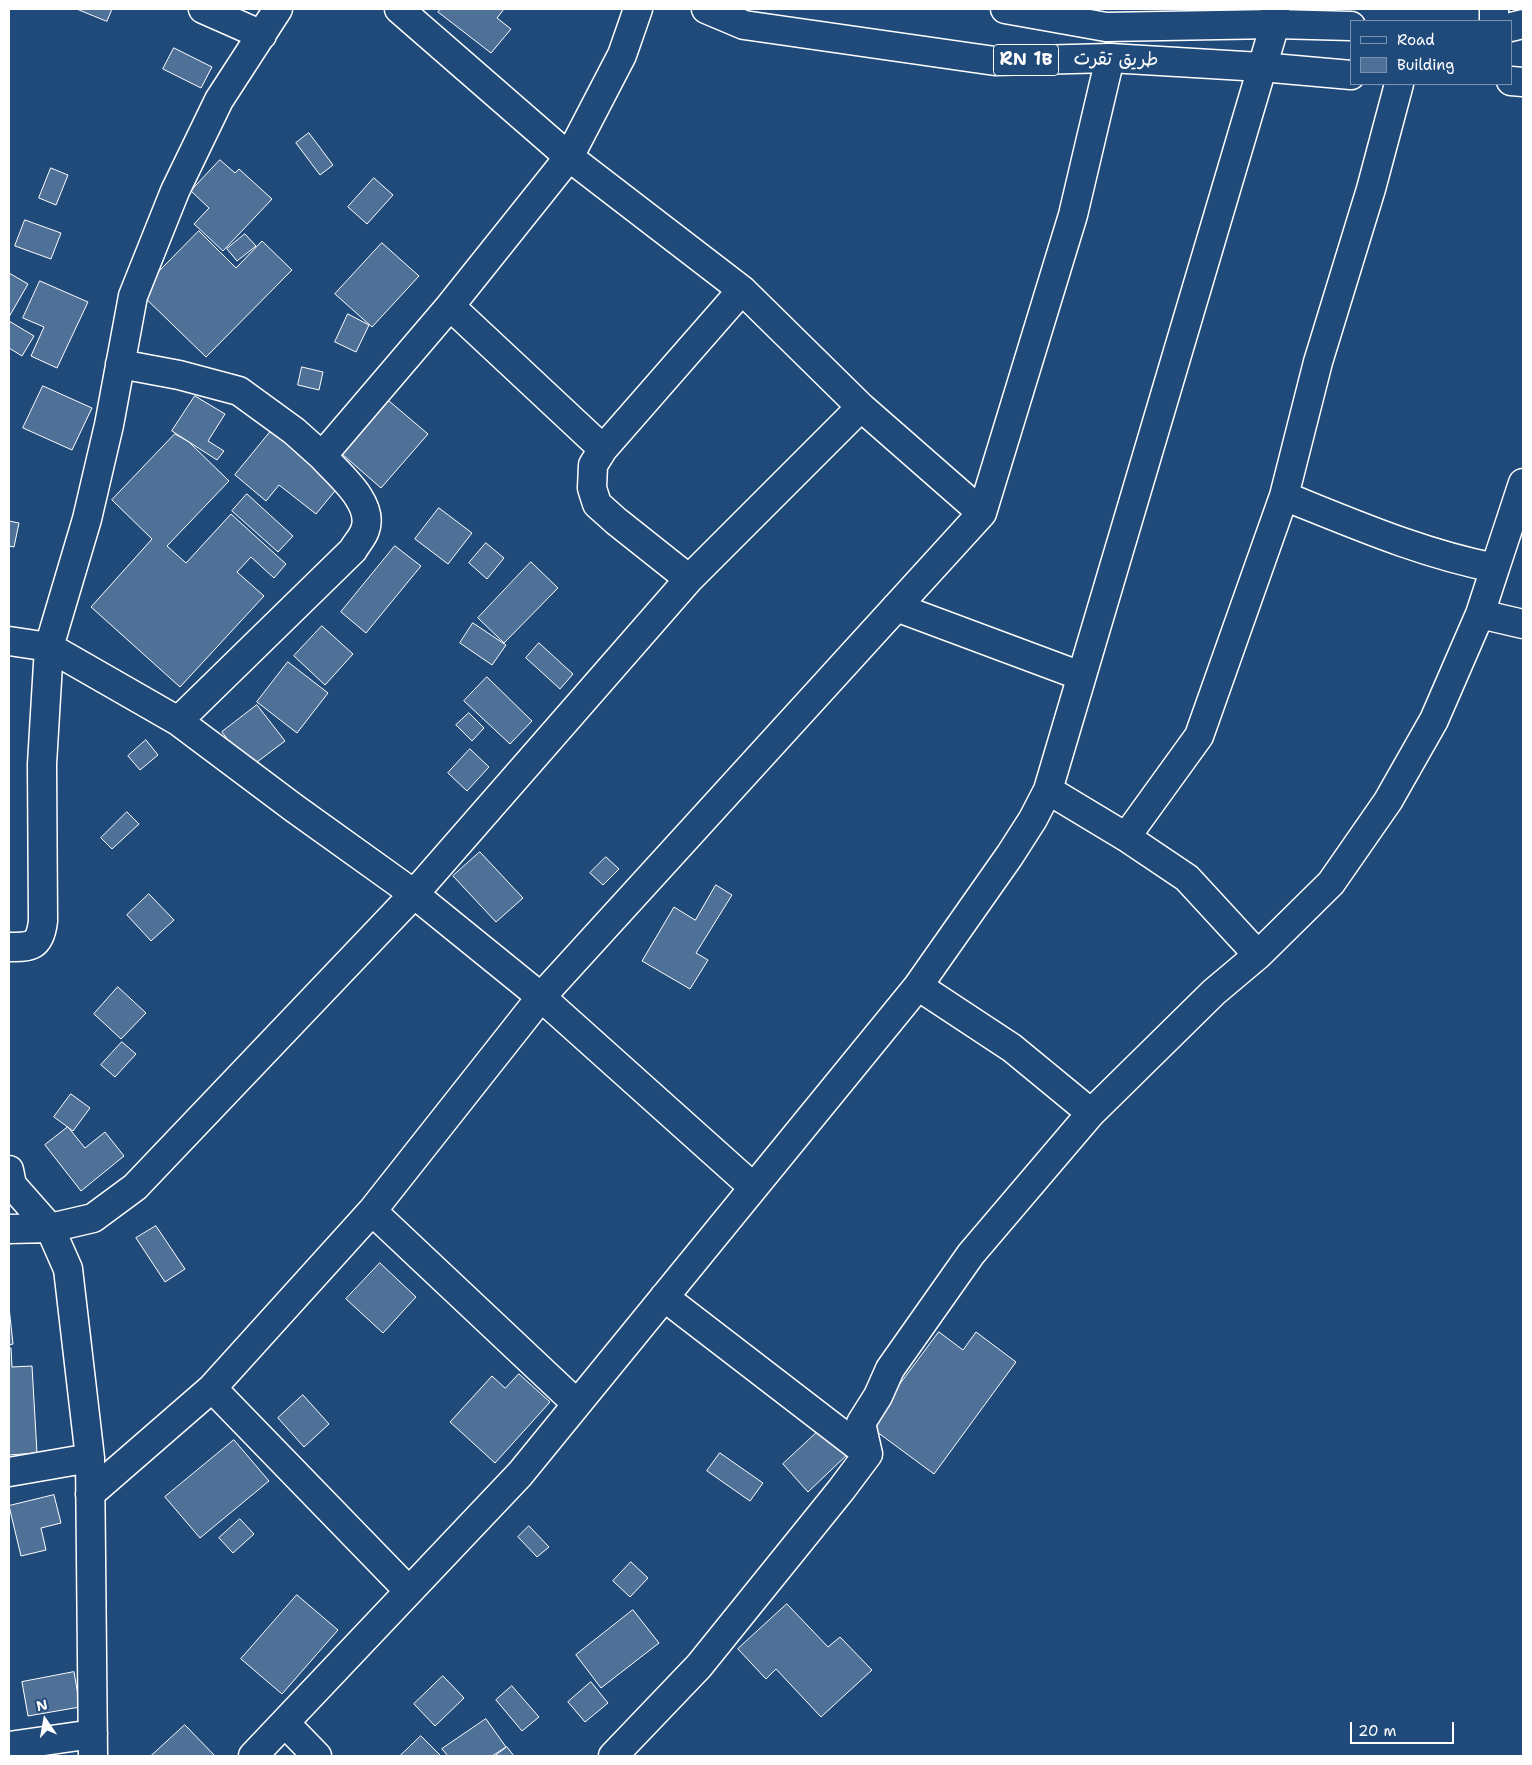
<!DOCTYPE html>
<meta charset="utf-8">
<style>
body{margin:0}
#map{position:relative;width:1532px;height:1765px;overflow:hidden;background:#1f4a7a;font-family:"Shantell Sans",sans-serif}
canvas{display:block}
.frame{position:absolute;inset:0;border:10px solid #fff;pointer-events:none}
.legend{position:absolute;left:1350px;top:20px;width:162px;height:65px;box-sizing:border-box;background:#1f4a7a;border:1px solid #7992af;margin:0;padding:6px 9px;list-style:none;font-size:15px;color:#fff}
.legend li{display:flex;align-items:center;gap:10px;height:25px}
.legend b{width:25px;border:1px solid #7992af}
.north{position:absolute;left:20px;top:1695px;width:50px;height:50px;-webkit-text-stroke:4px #1f4a7a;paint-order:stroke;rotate:348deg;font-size:14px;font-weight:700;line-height:20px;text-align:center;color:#fff}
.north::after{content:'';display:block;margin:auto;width:18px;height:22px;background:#fff;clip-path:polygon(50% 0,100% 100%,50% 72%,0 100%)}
.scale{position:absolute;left:1350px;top:1722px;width:104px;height:22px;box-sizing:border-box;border:2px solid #fff;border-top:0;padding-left:6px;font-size:15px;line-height:18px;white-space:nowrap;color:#fff;-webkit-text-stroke:4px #1f4a7a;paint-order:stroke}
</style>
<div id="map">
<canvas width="1532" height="1765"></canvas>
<div class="frame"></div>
<ul class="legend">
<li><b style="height:6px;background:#1f4a7a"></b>Road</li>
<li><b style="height:14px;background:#507197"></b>Building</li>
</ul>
<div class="north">N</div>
<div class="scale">20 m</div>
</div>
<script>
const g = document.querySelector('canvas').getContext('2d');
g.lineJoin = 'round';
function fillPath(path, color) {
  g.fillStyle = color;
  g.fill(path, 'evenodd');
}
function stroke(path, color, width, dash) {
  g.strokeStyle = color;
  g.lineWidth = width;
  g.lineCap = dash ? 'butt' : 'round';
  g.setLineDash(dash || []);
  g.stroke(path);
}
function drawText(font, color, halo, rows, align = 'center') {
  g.font = font + ' "Shantell Sans","Playpen Sans Arabic",sans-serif';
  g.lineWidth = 4;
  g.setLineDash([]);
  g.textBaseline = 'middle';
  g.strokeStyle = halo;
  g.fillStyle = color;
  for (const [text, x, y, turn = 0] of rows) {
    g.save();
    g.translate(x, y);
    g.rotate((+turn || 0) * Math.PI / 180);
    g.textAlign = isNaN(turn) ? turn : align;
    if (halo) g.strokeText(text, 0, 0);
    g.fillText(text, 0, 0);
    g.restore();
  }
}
const building = new Path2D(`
 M77 9H112L107 21Z
 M441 9H504L497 18 511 29 491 53 438 12Z
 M174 48 212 67 201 88 163 69Z
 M309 133 333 165 320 175 296 143Z
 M220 160 235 173 239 169 272 199 223 251 194 224 209 208 191 191Z
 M51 168 68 175 56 205 39 198Z
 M374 178 393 195 367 224 348 207Z
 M25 220 61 233 51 259 15 246Z
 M199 231 236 268 262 241 292 270 206 357 139 292Z
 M245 234 256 246 237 261 227 249Z
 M382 243 419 276 372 327 335 294Z
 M9 273 28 284 9 317Z
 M40 281 88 302 57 368 31 356 44 327 23 318Z
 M348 314 369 325 356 352 335 342Z
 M9 321 34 336 22 356 9 348Z
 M302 367 323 372 319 390 298 385Z
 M43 386 92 408 72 450 23 428Z
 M195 396 225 414 208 441 224 451 217 460 172 431Z
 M389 401 428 434 381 488 342 454Z
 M271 431 339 486 316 514 279 485 266 501 235 475Z
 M175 434 189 442 229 481 167 546 186 563 231 514 286 564 274 578 251 557 237 572 264 596 180 687 91 607 152 539 112 500Z
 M247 494 293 536 278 552 232 511Z
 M439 508 472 533 448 564 415 539Z
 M9 521 19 523 14 547 9 546Z
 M486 543 504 558 487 579 469 563Z
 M395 546 421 566 366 633 341 612Z
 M531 562 558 588 504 643 478 618Z
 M473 623 506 645 492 665 460 643Z
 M322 626 353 654 325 685 294 656Z
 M539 643 573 674 560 689 526 658Z
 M288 662 328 693 297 733 257 702Z
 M487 677 532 721 510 744 464 701Z
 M257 705 285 741 249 768 222 732Z
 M469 713 484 728 472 741 456 725Z
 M146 740 158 755 140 770 128 756Z
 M470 749 489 767 467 791 448 773Z
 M127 812 139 824 112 849 101 838Z
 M480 852 523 898 496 922 453 876Z
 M606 857 619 869 603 885 590 873Z
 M716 885 732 895 696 953 708 960 690 989 642 961 674 907 695 920Z
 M149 894 174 920 151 941 127 915Z
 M118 987 146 1013 121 1039 94 1014Z
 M122 1042 136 1054 115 1077 101 1065Z
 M71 1094 90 1108 73 1131 54 1117Z
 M68 1127 85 1148 105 1132 124 1156 81 1191 45 1145Z
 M156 1226 185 1269 165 1282 136 1238Z
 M380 1263 416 1297 383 1333 346 1299Z
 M9 1307 13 1344 9 1345Z
 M939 1332 963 1350 976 1332 1016 1362 934 1474 869 1426Z
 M9 1348H11L12 1367 32 1366 37 1453 9 1455Z
 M519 1374 550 1402 495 1463 450 1422 492 1376 505 1388Z
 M303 1395 329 1424 304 1447 278 1418Z
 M826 1424 851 1451 808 1492 783 1464Z
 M234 1440 269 1481 200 1538 165 1497Z
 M720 1453 763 1483 750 1501 707 1471Z
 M54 1495 61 1523 41 1528 46 1550 21 1556 9 1506Z
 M240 1519 254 1534 233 1553 219 1538Z
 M529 1526 549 1547 537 1557 518 1537Z
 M631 1562 648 1578 630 1597 613 1581Z
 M297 1595 338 1630 282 1694 241 1659Z
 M787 1604 828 1647 840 1637 872 1670 821 1717 776 1669 766 1679 738 1649Z
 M633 1610 659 1643 601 1688 576 1655Z
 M74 1672 80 1707 28 1716 22 1682Z
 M443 1676 464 1698 435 1726 414 1704Z
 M591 1682 608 1703 585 1722 568 1702Z
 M512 1686 539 1717 522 1731 496 1700Z
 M486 1719 506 1747 492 1756H448L442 1749Z
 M185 1725 215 1756H151Z
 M421 1736 441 1756H400Z
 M507 1747 514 1756H495Z`);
const minor = new Path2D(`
 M203 9 262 35
 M1494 9V21
 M450 306 603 449 593 465 592 488 597 504 616 521 689 579
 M120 364 179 375 239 391 294 431 322 456 450 306 569 157 399 9
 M603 449 742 290
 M1284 496C1354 524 1420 553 1495 568L1523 483
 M982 513 1073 215 1110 58
 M896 607 1081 676
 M1480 614 1523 624
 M9 641 49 647 87 519 109 425 133 296 175 191 219 100 278 9
 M178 721 353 550C356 544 363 537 365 530 375 503 338 474 322 456
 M1126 837 1199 736 1284 496 1318 362 1371 189 1399 84
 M9 947C31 947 40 947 43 921L42 764 49 647 178 721 294 808 414 894 541 997 753 1187
 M1258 955 1331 883 1388 801 1434 720 1480 614 1495 568
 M918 986 1012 1048 1091 1113
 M9 1170 12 1185 50 1228 68 1269 90 1458 93 1756
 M372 1211 577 1404
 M9 1229 50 1228 93 1218 135 1187 414 894 689 579 861 407
 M664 1297 868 1454
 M212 1388 409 1591
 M9 1472 90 1458
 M90 1494 212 1388 372 1211 541 997 982 513 861 407 742 290 569 157 622 55 638 9
 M285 1723 317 1756
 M9 1746 93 1734
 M253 1756 520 1474 918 986 1010 855 1033 819 1048 790 1275 24V9
 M613 1756 699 1666 841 1490 868 1454 861 1423 878 1396 890 1369 971 1254 1091 1113 1214 992 1258 955 1187 878 1126 837 1048 790`);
const major = new Path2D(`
 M706 9 744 25 995 61 1110 58 1261 67 1351 75
 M1005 9 1106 27 1275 24 1351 26
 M1511 27 1523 24
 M1511 81 1523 82`);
const shields = [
 [1026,60,65]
];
const shieldNames = [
 ["RN 1B",1026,60]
];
const streetNames = [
 ["طريق تقرت",1116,60,1]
];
fillPath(building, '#507197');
stroke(building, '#fff', 1);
stroke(minor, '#fff', 31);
stroke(major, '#fff', 31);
stroke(minor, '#1f4a7a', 28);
stroke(major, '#1f4a7a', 28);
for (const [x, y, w] of shields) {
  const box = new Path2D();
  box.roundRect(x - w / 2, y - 15.5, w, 31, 4);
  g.fillStyle = '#1f4a7a';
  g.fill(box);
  stroke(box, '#fff', 1);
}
drawText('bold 18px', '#fff', null, shieldNames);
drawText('19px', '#fff', '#1f4a7a', streetNames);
</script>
